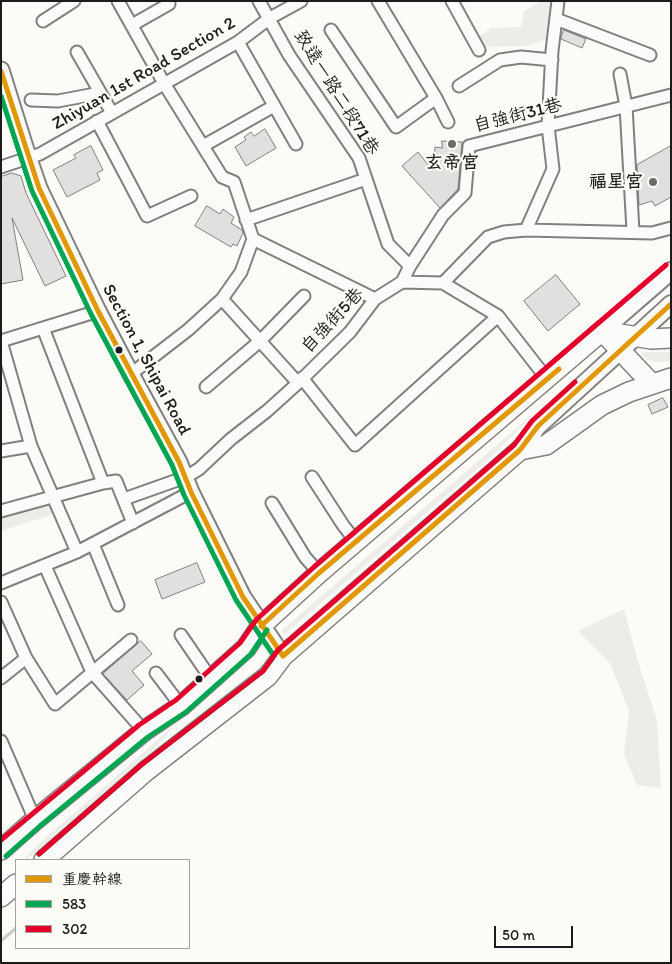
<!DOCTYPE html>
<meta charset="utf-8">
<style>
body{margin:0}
#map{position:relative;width:672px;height:964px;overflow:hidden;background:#fcfbf8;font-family:Itim,"LXGW WenKai TC",sans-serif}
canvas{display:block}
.frame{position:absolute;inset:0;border:2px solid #1c1c1c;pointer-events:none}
.legend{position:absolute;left:15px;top:859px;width:175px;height:90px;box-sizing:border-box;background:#fdfcf7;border:1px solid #a3a29f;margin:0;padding:6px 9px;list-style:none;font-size:15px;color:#1c1c1c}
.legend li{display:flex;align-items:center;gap:10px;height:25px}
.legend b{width:25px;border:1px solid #a3a29f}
.scale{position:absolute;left:494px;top:926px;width:79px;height:22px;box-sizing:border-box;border:2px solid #1c1c1c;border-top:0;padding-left:6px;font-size:15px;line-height:18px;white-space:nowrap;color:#1c1c1c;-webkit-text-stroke:4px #fdfcf7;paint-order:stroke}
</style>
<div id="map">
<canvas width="672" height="964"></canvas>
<div class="frame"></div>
<ul class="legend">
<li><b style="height:6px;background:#e19803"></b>重慶幹線</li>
<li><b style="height:6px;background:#00a651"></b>583</li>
<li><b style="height:6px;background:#e4002b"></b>302</li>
</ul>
<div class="scale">50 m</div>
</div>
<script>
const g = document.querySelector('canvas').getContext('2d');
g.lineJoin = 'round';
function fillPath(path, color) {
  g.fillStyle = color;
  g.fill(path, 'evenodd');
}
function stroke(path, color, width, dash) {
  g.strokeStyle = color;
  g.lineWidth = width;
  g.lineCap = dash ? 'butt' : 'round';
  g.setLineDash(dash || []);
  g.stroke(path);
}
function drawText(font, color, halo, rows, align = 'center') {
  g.font = font + ' Itim,"LXGW WenKai TC",sans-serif';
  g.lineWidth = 4.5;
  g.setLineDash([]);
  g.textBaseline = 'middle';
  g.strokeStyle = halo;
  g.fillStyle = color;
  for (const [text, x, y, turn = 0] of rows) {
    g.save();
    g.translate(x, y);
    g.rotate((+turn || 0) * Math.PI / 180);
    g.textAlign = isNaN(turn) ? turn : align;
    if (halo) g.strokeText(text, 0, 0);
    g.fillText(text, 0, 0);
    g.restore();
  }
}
const green = new Path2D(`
 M542 1H552L547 39 528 46 483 47 478 37 491 28 521 27 524 11Z
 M645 352H671V361C660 363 651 363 642 356V353Z
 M540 408 490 458 285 634 282 630Z
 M49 503 54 514 1 531V515Z
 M624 609 638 662 657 720 661 788 637 785 624 754 629 711 610 663 578 631Z
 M176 724 149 754 26 860H23L40 843Z`);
const stream = new Path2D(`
 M1 941 16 928`);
const building = new Path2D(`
 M564 30 586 39 582 48 561 39Z
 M265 129 276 148 246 166 235 147 246 140 244 137 251 132 254 136Z
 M442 141 462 142 458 189 440 208 402 166 418 152 433 171 435 147 442 148Z
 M91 146 103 170 97 173 100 180 67 197 53 170 76 158 74 155Z
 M671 146V197L655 206 652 201 639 205 637 165Z
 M12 173 21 176 26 193 66 276 45 286 12 218 23 280 1 284V177Z
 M207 206 220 214 223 209 234 217 231 223 242 230 243 233 237 246 233 244 231 247 195 226Z
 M556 275 580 304 548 331 524 301Z
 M663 398 668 407 652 414 648 405Z
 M197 563 205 582 162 599 155 580Z
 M141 641 152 654 132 671 144 685 127 700 103 674Z`);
const minor = new Path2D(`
 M118 1 165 85 222 177 234 182 253 239 241 272 222 299 188 330 131 374
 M259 1 289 55 359 158 388 244 410 266
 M378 1 436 98 448 122
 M452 1 479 50
 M556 19 650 55
 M43 21 74 1
 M132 25 169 4
 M331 30 396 127 436 98
 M238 42 296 144
 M77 52 112 113
 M620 74 626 106 633 231
 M459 86 500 60 521 57 552 60
 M31 100 58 101 100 93
 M97 121 147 216 191 196
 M203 146 274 106
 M1 167 40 154 238 42 270 18 301 1
 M246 220 366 179
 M526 230 553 169 548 126 552 51 558 1
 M253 239 375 299
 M402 282 410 266 443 215 465 193 469 146 671 95
 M443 283 498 316 547 379
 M222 299 298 383
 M43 328 103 483
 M1 341 31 446 77 552
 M1 341 98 311
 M302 378 355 445 498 316
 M206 387 260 341 304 296
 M1 451 31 446
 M312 477 343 525 356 542
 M124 499 186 477 199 469 231 439 267 411 298 383 350 332 375 299 402 282 443 283 488 237 504 232 526 230 652 233 671 228
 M272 503 305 557 319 573
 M1 511 103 483 116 481 133 523
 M93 544 118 605
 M45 566 92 672 144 731
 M1 583 77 552 191 492
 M1 602 26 658 55 704 131 640
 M181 635 211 679
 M156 673 181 706
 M1 678 26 658
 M1 741 35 820`);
const tertiary = new Path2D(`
 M1 70 25 147 39 188 98 311 131 374 179 462 191 492 243 597 283 656`);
const secondary = new Path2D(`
 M602 331 671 271
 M520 450 538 426 671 304`);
const primary = new Path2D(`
 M602 331 652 384
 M602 331 651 339 671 338
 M1 850 35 820 144 731 181 706 246 648 261 626 319 573 602 331
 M44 860 146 771 268 676 283 656 520 450 546 445 602 405 629 392 671 378
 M1 897 16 884`);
const bus1 = new Path2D(`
 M1 71 39 188 98 311 179 462 191 492 243 597 283 656 520 450 538 426 671 304
 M261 626 319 573 559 369`);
const bus2 = new Path2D(`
 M1 96 32 191 91 314 172 465 184 495 236 600 274 656 263 671 141 765 39 854
 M6 856 40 826 148 737 186 712 251 654 267 630`);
const bus3 = new Path2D(`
 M1 840 139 725 176 700 240 643 256 620 314 567 666 265
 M39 854 141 765 263 671 278 650 514 445 532 421 575 382`);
const markers = [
 [452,144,5,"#6a6a69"],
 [653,182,5,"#6a6a69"],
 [119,350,4.5,"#1c1c1c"],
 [199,679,4.5,"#1c1c1c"]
];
const streetNames = [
 ["Zhiyuan 1st Road Section 2",144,74,-30],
 ["致遠一路二段71巷",336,93,58],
 ["自強街31巷",518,116,-14],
 ["自強街5巷",333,321,-47],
 ["Section 1, Shipai Road",146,360,62]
];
const poiNames = [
 ["玄帝宮",452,163],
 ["福星宮",643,182,"right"]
];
fillPath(green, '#edece8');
stroke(stream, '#cccbc7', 3);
fillPath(building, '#e1e0de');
stroke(building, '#81807f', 1);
stroke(minor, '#81807f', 15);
stroke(tertiary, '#81807f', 19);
stroke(secondary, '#81807f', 20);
stroke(primary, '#81807f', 22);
stroke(minor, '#fbfbf9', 11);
stroke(tertiary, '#fbfbf9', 15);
stroke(secondary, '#fbfbf9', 16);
stroke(primary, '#fbfbf9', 19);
stroke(bus1, '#e19803', 5);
stroke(bus2, '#00a651', 5);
stroke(bus3, '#e4002b', 5);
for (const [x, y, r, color] of markers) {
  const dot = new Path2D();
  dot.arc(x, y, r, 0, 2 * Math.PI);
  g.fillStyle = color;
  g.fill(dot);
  stroke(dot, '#fdfcf7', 2);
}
drawText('18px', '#1c1c1c', '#fdfcf7', streetNames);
drawText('bold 18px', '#1c1c1c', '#fdfcf7', poiNames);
</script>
